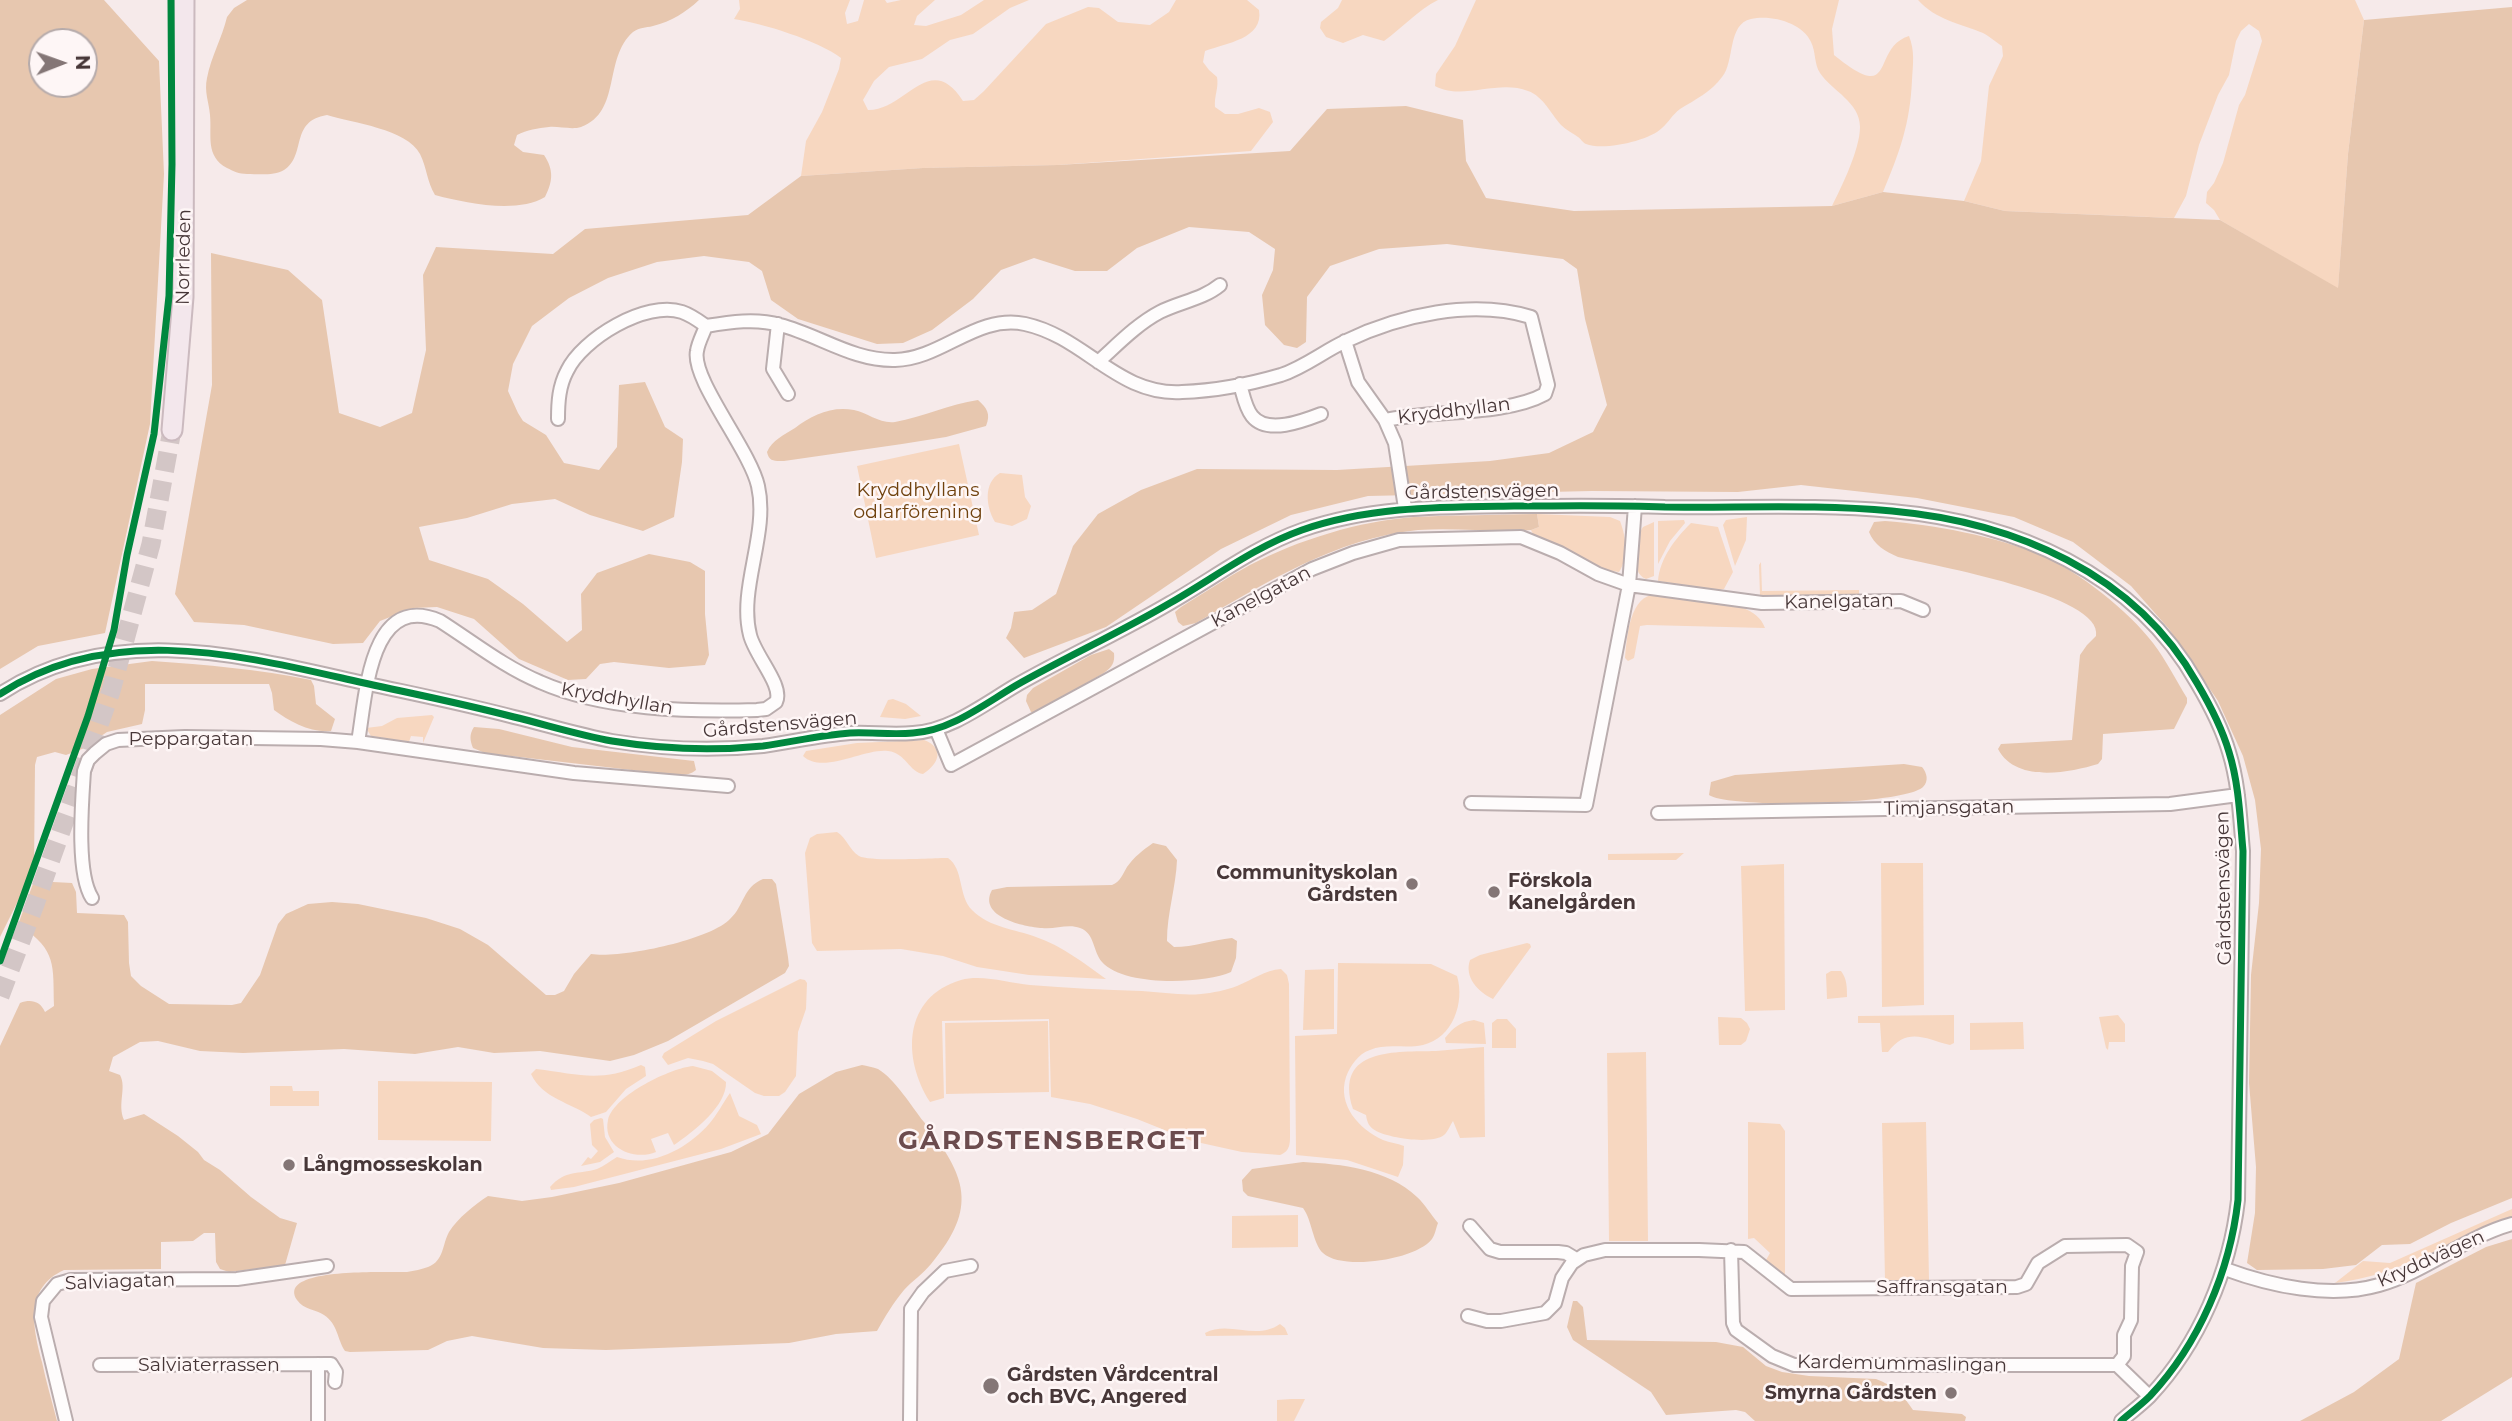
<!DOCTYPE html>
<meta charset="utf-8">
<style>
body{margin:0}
#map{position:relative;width:2512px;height:1421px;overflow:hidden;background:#f6eaea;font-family:Montserrat,sans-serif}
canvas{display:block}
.north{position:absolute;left:28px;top:28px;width:70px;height:70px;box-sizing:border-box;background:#fef6f6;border:2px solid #b5aaaa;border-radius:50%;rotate:89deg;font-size:19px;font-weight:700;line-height:28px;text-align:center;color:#473738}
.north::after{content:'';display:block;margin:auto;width:24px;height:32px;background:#847676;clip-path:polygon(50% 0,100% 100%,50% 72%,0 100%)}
</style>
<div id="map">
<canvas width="2512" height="1421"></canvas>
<div class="north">N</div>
</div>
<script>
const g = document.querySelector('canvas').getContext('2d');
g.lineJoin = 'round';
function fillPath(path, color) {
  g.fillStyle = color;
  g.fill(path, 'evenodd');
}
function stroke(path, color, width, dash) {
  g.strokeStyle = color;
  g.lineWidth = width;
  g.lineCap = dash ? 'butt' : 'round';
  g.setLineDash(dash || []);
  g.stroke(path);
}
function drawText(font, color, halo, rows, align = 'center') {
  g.font = font + ' Montserrat,sans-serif';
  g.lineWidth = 5;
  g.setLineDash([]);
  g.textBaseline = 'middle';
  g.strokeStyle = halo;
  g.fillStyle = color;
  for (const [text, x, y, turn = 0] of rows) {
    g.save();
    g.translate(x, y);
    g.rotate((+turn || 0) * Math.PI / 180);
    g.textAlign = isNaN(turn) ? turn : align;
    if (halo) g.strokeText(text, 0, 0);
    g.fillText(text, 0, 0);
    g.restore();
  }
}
const green = new Path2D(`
 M739 0H850L845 13 847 24 858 21 864 0H885L887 3 901 0H935L917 16 914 25 926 26 961 15 984 0H1029L1010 8 973 34 950 40 922 59 889 67 874 81 863 100 868 110C905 111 930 49 963 101L974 100 984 91 1046 24 1088 7 1099 8 1118 22 1150 25 1169 12 1176 0H1247L1259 10C1264 39 1226 43 1205 51L1203 62 1209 70 1217 77C1219 88 1214 96 1215 107L1225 114H1238L1259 108 1270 112 1273 122 1251 151 1058 165 923 168 801 176 806 141 822 112 839 69 841 58C819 41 762 23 734 19L740 9Z
 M1342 0H1438C1418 10 1402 28 1384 41L1363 35 1343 43 1326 37 1320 28 1321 22 1338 8Z
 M1476 0H1839L1832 29 1834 55C1898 107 1870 48 1909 36 1915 51 1913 64 1912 80 1910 124 1900 151 1883 192L1832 206C1842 186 1860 149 1860 127 1860 102 1832 91 1820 73 1814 64 1816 52 1811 42 1803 23 1771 14 1751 19 1727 24 1735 62 1722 77 1712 91 1695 100 1680 109 1672 115 1669 122 1662 128 1649 141 1603 151 1586 144 1583 143 1581 139 1578 137 1573 133 1566 130 1561 125 1551 114 1543 96 1528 91 1498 79 1462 101 1435 86L1436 74 1455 46Z
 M1918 0H2355L2364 20 2348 154 2338 289 2220 220 2214 210 2206 203 2207 192 2214 183 2223 163 2239 105 2245 95 2262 41 2259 31 2249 24 2241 31 2236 41 2229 75 2218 95 2199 145 2186 196 2174 218 2005 211 1964 201 1981 161 1989 86 2003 56 2002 46C1996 42 1989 36 1983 33 1959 23 1936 20 1918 0Z
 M959 444 979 535 876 558 857 466Z
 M1000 473 1022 475 1025 497 1031 506 1027 519 1012 526 995 522C986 507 983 483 1000 473Z
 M1537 514 1610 517 1620 521C1626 537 1629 557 1619 572L1606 570 1533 534 1531 530 1539 527Z
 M1747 517 1746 540 1735 566 1723 525 1726 520Z
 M1684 520 1685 523 1670 541 1658 564V521Z
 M1654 522V576L1646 579C1629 572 1635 539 1643 527Z
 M1691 523 1718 527 1733 572 1724 589 1718 590 1658 581C1660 558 1675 539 1691 523Z
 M1761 562 1762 591 1859 590V595L1760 596 1759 565Z
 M1651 595H1664L1743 608C1753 612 1761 617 1765 628L1647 625 1640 626 1634 658 1628 661 1625 658C1627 638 1629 601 1651 595Z
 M893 699 906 704 921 716 905 719 880 717 888 700Z
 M432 715 434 717 423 743V737L411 736 409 742 371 736 366 728 382 726 397 718Z
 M924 740C945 748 939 764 923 774 909 772 906 753 888 751 864 748 823 775 803 756L806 751 857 743Z
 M837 832C847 838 849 850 859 856 870 862 931 858 948 858 964 869 958 896 972 910 990 928 1015 929 1036 937 1062 946 1084 963 1106 979L1029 975 977 967 943 956 901 949 817 951 812 943 805 853 810 838 817 834Z
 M1684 853 1676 860H1608V854Z
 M1881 863H1923L1924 1005 1882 1007Z
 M1784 864 1785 1010 1745 1011 1741 866Z
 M1527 943 1530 944 1531 947 1493 999C1478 992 1464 977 1470 960L1480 955Z
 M1338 963 1431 964 1457 976C1465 1002 1453 1038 1423 1045 1406 1049 1386 1043 1370 1050 1358 1054 1350 1066 1346 1077 1337 1105 1359 1129 1383 1140 1390 1143 1397 1143 1404 1146L1403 1165 1398 1177 1347 1160 1296 1155 1295 1036 1337 1034Z
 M1281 969 1287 975 1289 984 1290 1133C1290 1142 1291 1151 1280 1155L1242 1152 1192 1141 1137 1119 1090 1104 1051 1097 1049 1019 942 1021 944 1098 930 1102C902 1058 903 997 961 980 982 974 1009 983 1030 985 1067 988 1104 990 1142 991 1161 992 1182 996 1201 994 1212 993 1227 990 1237 986 1252 980 1265 970 1281 969Z
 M1334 969V1029L1303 1030 1305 970Z
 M1831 971H1841C1847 979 1847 987 1847 997L1827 999 1826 974Z
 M800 979 805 980 807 983 806 1009 798 1032 796 1076 785 1092 779 1096H764L755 1093 713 1064 703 1061 688 1058 668 1065 662 1057 664 1053 716 1021Z
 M1954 1015V1043L1950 1045C1926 1039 1907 1026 1888 1052H1882L1880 1023H1858V1016Z
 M2118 1015 2125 1024V1042H2109L2108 1050 2106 1048 2099 1017Z
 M1718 1017 1741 1018 1747 1023 1750 1029 1746 1041 1741 1045H1719Z
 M1497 1019H1507L1516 1029V1048H1492V1023Z
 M1474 1020 1484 1023 1486 1044 1446 1043 1445 1038C1454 1027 1460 1022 1474 1020Z
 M1048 1021 1049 1092 946 1094 945 1023Z
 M2023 1022 2024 1049 1970 1050V1023Z
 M1484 1047 1485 1137 1460 1138 1453 1121C1450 1125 1448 1132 1444 1135 1432 1145 1385 1138 1373 1129 1368 1125 1367 1121 1366 1115L1353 1109C1333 1047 1397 1052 1436 1051 1451 1050 1468 1048 1484 1047Z
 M1646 1052 1648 1241H1609L1607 1053Z
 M641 1065 645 1067 646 1076 626 1089 606 1112 591 1117C570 1102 543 1099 531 1074L536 1069C579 1074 599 1083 641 1065Z
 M693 1066 712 1071 726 1082C727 1106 693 1132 674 1145L668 1133 651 1139 656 1152C634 1161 602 1148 608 1120 614 1095 671 1068 693 1066Z
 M378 1081 492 1082 491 1141 378 1140Z
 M270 1086H292L293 1091H319V1106H270Z
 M730 1093 739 1116 757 1125 761 1134 721 1149 574 1187 551 1190 550 1187C566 1169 578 1175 597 1169 604 1166 610 1161 617 1157 650 1169 687 1149 709 1124 717 1115 723 1103 730 1093Z
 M601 1118 603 1119 605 1137 614 1152 600 1162 581 1166 588 1157 591 1159 598 1151 592 1145 590 1124 594 1120Z
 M1748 1122 1780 1124 1785 1131V1278L1766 1260 1770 1253 1754 1238 1748 1239Z
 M1926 1122 1929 1280 1885 1281 1882 1123Z
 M2512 1209V1217C2452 1240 2399 1276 2335 1283L2363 1261 2390 1263Z
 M1298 1215V1247L1232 1248V1216Z
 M1280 1324 1285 1328 1288 1335 1206 1336 1205 1333C1229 1320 1256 1341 1280 1324Z
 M1291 1399H1305L1294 1421H1277V1400Z`);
const forest = new Path2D(`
 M0 0H104L159 61 164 174 150 424 105 633 38 646 0 669ZM42 42H84V84H42Z
 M247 0H699C685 13 672 21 653 26 645 28 640 27 633 32 603 58 622 112 581 127 572 130 558 126 549 127 538 128 527 130 517 135L514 145 523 152 544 155C554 170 553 181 545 197 517 214 465 203 435 195 427 182 427 168 420 154 407 129 353 123 327 115 289 121 307 156 284 170 274 176 258 174 247 174 239 174 233 171 227 168 205 156 212 136 210 115 209 102 204 92 207 78 211 57 222 38 227 17L234 8Z
 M2512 7V1198L2451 1223 2410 1244 2382 1245 2356 1265 2323 1269 2257 1270 2247 1263 2255 1213 2256 1167 2249 1083 2251 975 2259 903 2261 849 2255 800 2243 756 2218 701 2169 629 2131 586 2073 542 2014 517 1917 498 1801 485 1738 492 1592 491 1368 496 1291 515 1221 549 1106 627 1024 658 1006 638 1011 628 1014 612 1032 610 1056 594 1073 546 1098 514 1141 490 1197 469 1337 470 1490 461 1549 453 1593 432 1607 405 1585 319 1577 269 1563 259 1447 244 1379 249 1330 266 1307 297 1306 342 1297 348 1284 345 1265 325 1262 295 1273 270 1275 249 1249 232 1189 227 1137 248 1107 271H1075L1034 258 1001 270 973 299 932 330 903 343 877 344 798 319 771 300 762 271 749 262 704 256 657 262 608 278 569 298 532 326 513 364 508 391 518 413 523 421 546 435 564 463 599 470 617 447 619 385 645 382 665 427 683 439 682 462 674 517 643 531 590 515 555 499 512 504 467 518 419 527 429 560 488 579 523 604 567 642 582 630 581 594 597 573 649 554 690 562 705 571V614L709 655 705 665 669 668 614 662 600 664 586 679 568 680 519 659 474 619 437 607 413 608 380 621 363 643 333 644 244 625 194 622 175 594 212 385 211 253 288 270 322 300 339 413 380 427 412 413 426 350 423 275 436 247 553 254 585 229 748 215 801 176 923 168 1058 165 1290 151 1327 109 1406 106 1463 120 1466 161 1486 198 1574 211 1832 206 1883 192 1964 201 2005 211 2220 220 2338 288 2348 154 2364 20Z
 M978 400C987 408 991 414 986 426L946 437 902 444 784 461C775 461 769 462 767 452 772 440 784 435 795 428 812 415 831 406 854 410 868 413 880 424 895 422 923 417 949 404 978 400Z
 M1537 514 1539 527 1531 530C1494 533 1456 527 1418 530 1336 538 1266 583 1196 623L1183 626 1178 622 1175 612 1181 607C1204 593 1226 578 1250 565 1298 540 1359 521 1414 517 1455 515 1496 515 1537 514Z
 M1885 521C1935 525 1995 536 2041 555 2079 572 2128 610 2153 643 2166 660 2176 680 2187 698V703L2174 729 2103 734 2102 759 2098 764C2068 773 2016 783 1998 749L2001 744 2072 740 2080 655 2087 645 2096 636C2105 595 1929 565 1898 557 1885 551 1874 545 1869 532L1874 522Z
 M1109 649 1114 653C1115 663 1112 667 1104 673L1036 712H1031L1026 701 1027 695 1033 688 1091 655Z
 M152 661C206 665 259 669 311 680L314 686 316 704 335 719 331 731C311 733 290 722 274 710L272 693 269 684H145V710L142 724 107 732 82 749 66 755 55 752 37 757 35 765 34 869 0 937V715L56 679 92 669Z
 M474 727 499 729 572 747 694 761 696 770C688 777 677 775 666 774L485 753 473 748C470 740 469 735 474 727Z
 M1904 764 1922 767C1927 773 1929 781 1923 787 1904 805 1730 809 1709 795L1711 782 1735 775Z
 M1153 843 1166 846 1177 860C1176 887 1167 913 1167 941L1174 947C1194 947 1212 940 1232 938L1237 941 1236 958 1231 972C1204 984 1124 987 1102 962 1093 952 1095 933 1080 928 1068 923 1054 930 1042 928 1025 927 977 917 992 890L1007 887 1112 885C1121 881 1122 875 1127 867 1134 857 1143 850 1153 843Z
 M763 879H772L776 884 788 957 789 966 785 973 668 1041 634 1055 610 1061 540 1051 494 1053 458 1047 415 1054 344 1049 243 1053 200 1051 158 1041 140 1042 113 1057 109 1071 120 1075C127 1088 117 1104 124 1120L144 1114 178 1136 198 1152 204 1160 220 1170 251 1197 280 1218 297 1223 285 1265 229 1272 220 1269 216 1262 215 1233H204L193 1241 161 1242V1269L64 1270C24 1288 33 1328 42 1362 46 1382 52 1401 57 1421H0V1046L20 1003C31 999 40 1001 45 1012L54 1006C53 965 57 951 21 926L19 922 34 881 72 883 76 892 77 913 124 915 128 922 129 963 131 976 141 986 169 1004 232 1005 241 1003 260 975 278 924 286 914 308 904 332 902 358 904 426 918 460 929 488 945 546 995H555L564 991 574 974 591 954C620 959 710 940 730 919 745 905 742 888 763 879Z
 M862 1065C867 1066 873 1067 878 1069 896 1080 911 1106 924 1122 966 1176 979 1207 931 1264 923 1274 912 1281 904 1290 893 1303 885 1317 877 1331L836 1334 789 1343 606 1350 543 1348 472 1336 447 1341 428 1350 350 1352 345 1351C337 1339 338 1324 324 1315 315 1309 304 1310 297 1300 275 1266 393 1273 407 1272 414 1271 422 1269 428 1267 444 1261 442 1245 449 1232 458 1218 474 1205 488 1196L522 1201 552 1197 619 1183 731 1152 768 1134 799 1094 836 1072Z
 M1303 1162C1341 1164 1388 1169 1417 1197 1425 1204 1431 1215 1438 1223 1436 1228 1435 1235 1432 1239 1416 1260 1342 1271 1323 1253 1313 1244 1312 1220 1303 1208L1248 1196 1243 1191 1242 1180 1252 1169Z
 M2512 1239V1377L2441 1421H2300L2354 1392 2399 1359 2416 1283 2486 1247Z
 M1573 1301H1577L1583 1307 1587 1340 1716 1342 1743 1347 1766 1366 1782 1372 1809 1376 1876 1379C1893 1385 1904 1396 1913 1410L1962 1414 1966 1417 1965 1421H1755L1745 1412 1736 1410 1666 1415 1651 1392 1573 1340 1567 1327Z`);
const highwayTunnel = new Path2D(`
 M0 996 35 904 111 691 151 544 172 430`);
const minor = new Path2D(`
 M778 324 773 369 788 394
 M706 326C730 322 756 318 780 325 819 335 853 361 895 360 942 359 976 314 1025 324 1085 337 1118 396 1182 392 1214 391 1250 384 1281 375 1305 367 1324 351 1346 341 1400 315 1472 299 1531 317L1548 385 1545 394C1505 416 1431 410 1385 420
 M1345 341 1358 382 1385 420 1395 443 1405 508
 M1098 362C1117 345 1137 324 1160 312 1180 302 1203 299 1220 285
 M1240 384C1243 394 1245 407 1252 416 1267 435 1303 421 1321 414
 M0 694C105 625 228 652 342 678 399 691 457 702 514 717 547 725 579 735 612 741 661 749 713 751 763 746 792 742 821 735 850 733 871 732 892 735 913 733 950 731 983 705 1015 686 1066 657 1119 633 1170 603 1214 578 1254 547 1302 530 1371 506 1442 507 1514 506 1564 506 1615 505 1665 507 1741 508 1817 504 1892 511 2014 522 2135 573 2197 683 2210 705 2222 728 2229 752 2239 784 2240 818 2243 851L2238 1200C2230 1271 2199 1344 2150 1396 2141 1405 2130 1413 2121 1421
 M936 729 951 765 1312 569 1353 553 1399 540 1521 537 1560 553 1598 574 1629 585 1762 603 1901 601 1923 610
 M358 742C366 697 369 591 440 621 473 642 504 667 540 682 603 710 689 712 757 710L766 709 776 702C784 686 755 656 750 635 738 588 769 534 758 486 750 450 691 379 697 351 698 343 703 334 706 326 699 321 691 315 682 312 646 300 582 339 567 371 559 386 558 402 558 419
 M1471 803 1586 805 1629 585 1635 506
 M1658 813 2170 804 2238 795
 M92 898C76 873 82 802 84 771L88 760 95 753 106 744 118 740 185 737 321 739 358 742 574 773 728 786
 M1470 1226 1490 1249 1500 1252H1558L1566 1253 1576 1259
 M1731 1250 1733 1323 1736 1330 1772 1356 1794 1365H2117
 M2225 1269C2271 1286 2330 1299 2379 1285 2425 1272 2465 1237 2512 1224
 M1468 1316 1487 1321H1501L1545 1313 1555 1303 1562 1278 1572 1263 1584 1255 1605 1250H1699L1744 1252 1791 1289 2017 1287 2026 1284 2038 1263 2065 1246 2127 1245 2137 1252 2132 1266 2131 1320 2124 1335V1356L2117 1365
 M318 1364V1421
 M100 1365 331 1364 336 1372 335 1382
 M2117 1365 2149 1396
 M66 1421 41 1317 43 1301 57 1284 71 1280 237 1279 327 1266
 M910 1421 911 1309 923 1292 945 1271 971 1266`);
const highway = new Path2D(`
 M172 430 183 297 184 0`);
const cycleway = new Path2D(`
 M0 694C105 625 228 652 342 678 399 691 457 702 514 717 547 725 579 735 612 741 661 749 713 751 763 746 792 742 821 735 850 733 871 732 892 735 913 733 950 731 983 705 1015 686 1066 657 1119 633 1170 603 1214 578 1254 547 1302 530 1371 506 1442 507 1514 506 1564 506 1615 505 1665 507 1741 508 1817 504 1892 511 2014 522 2135 573 2197 683 2210 705 2222 728 2229 752 2239 784 2240 818 2243 851L2238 1200C2230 1271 2199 1344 2150 1396 2141 1405 2130 1413 2121 1421
 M0 961 88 716 114 630 127 555 154 434 169 296 172 164 171 0`);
const markers = [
 [1412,884,7,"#847676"],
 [1494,892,7,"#847676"],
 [289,1165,7,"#847676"],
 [991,1386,9,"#847676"],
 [1951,1393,7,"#847676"]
];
const streetNames = [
 ["Norrleden",184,257,-89],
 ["Kryddhyllan",1454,411,-7],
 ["Gårdstensvägen",1482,492,-1],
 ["Kanelgatan",1261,597,-28],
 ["Kanelgatan",1839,602,-1],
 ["Kryddhyllan",617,699,10],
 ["Gårdstensvägen",780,725,-5],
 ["Peppargatan",191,739],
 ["Timjansgatan",1949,808,-1],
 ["Gårdstensvägen",2224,888,-91],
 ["Kryddvägen",2431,1259,-24],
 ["Salviagatan",120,1282,-2],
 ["Saffransgatan",1942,1287],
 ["Kardemummaslingan",1902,1364,1],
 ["Salviaterrassen",209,1365]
];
const parkNames = [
 ["Kryddhyllans",918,490],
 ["odlarförening",918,512]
];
const poiNames = [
 ["Communityskolan",1398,873,"right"],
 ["Gårdsten",1398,895,"right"],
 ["Förskola",1508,881],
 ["Kanelgården",1508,903],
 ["Långmosseskolan",303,1165],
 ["Gårdsten Vårdcentral",1007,1375],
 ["och BVC, Angered",1007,1397],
 ["Smyrna Gårdsten",1937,1393,"right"]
];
const districtNames = [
 ["GÅRDSTENSBERGET",1052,1141]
];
fillPath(green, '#f7d7c0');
fillPath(forest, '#e7c7af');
stroke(highwayTunnel, '#d3c6c6', 19, [19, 10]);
stroke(minor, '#baadae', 16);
stroke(highway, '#cbbabf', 23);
stroke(minor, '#fefcfc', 12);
stroke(highway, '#f3e7ec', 19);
stroke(cycleway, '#00873e', 7);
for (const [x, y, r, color] of markers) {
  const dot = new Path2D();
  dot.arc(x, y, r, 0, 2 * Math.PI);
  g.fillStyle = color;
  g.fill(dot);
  stroke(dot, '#fef6f6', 2.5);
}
drawText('19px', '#473738', '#fef6f6', streetNames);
drawText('19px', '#70420e', '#fef6f6', parkNames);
drawText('bold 19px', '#473738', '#fef6f6', poiNames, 'left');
g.letterSpacing = '2px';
drawText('bold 26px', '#6c4c4e', '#fef6f6', districtNames);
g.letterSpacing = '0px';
</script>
